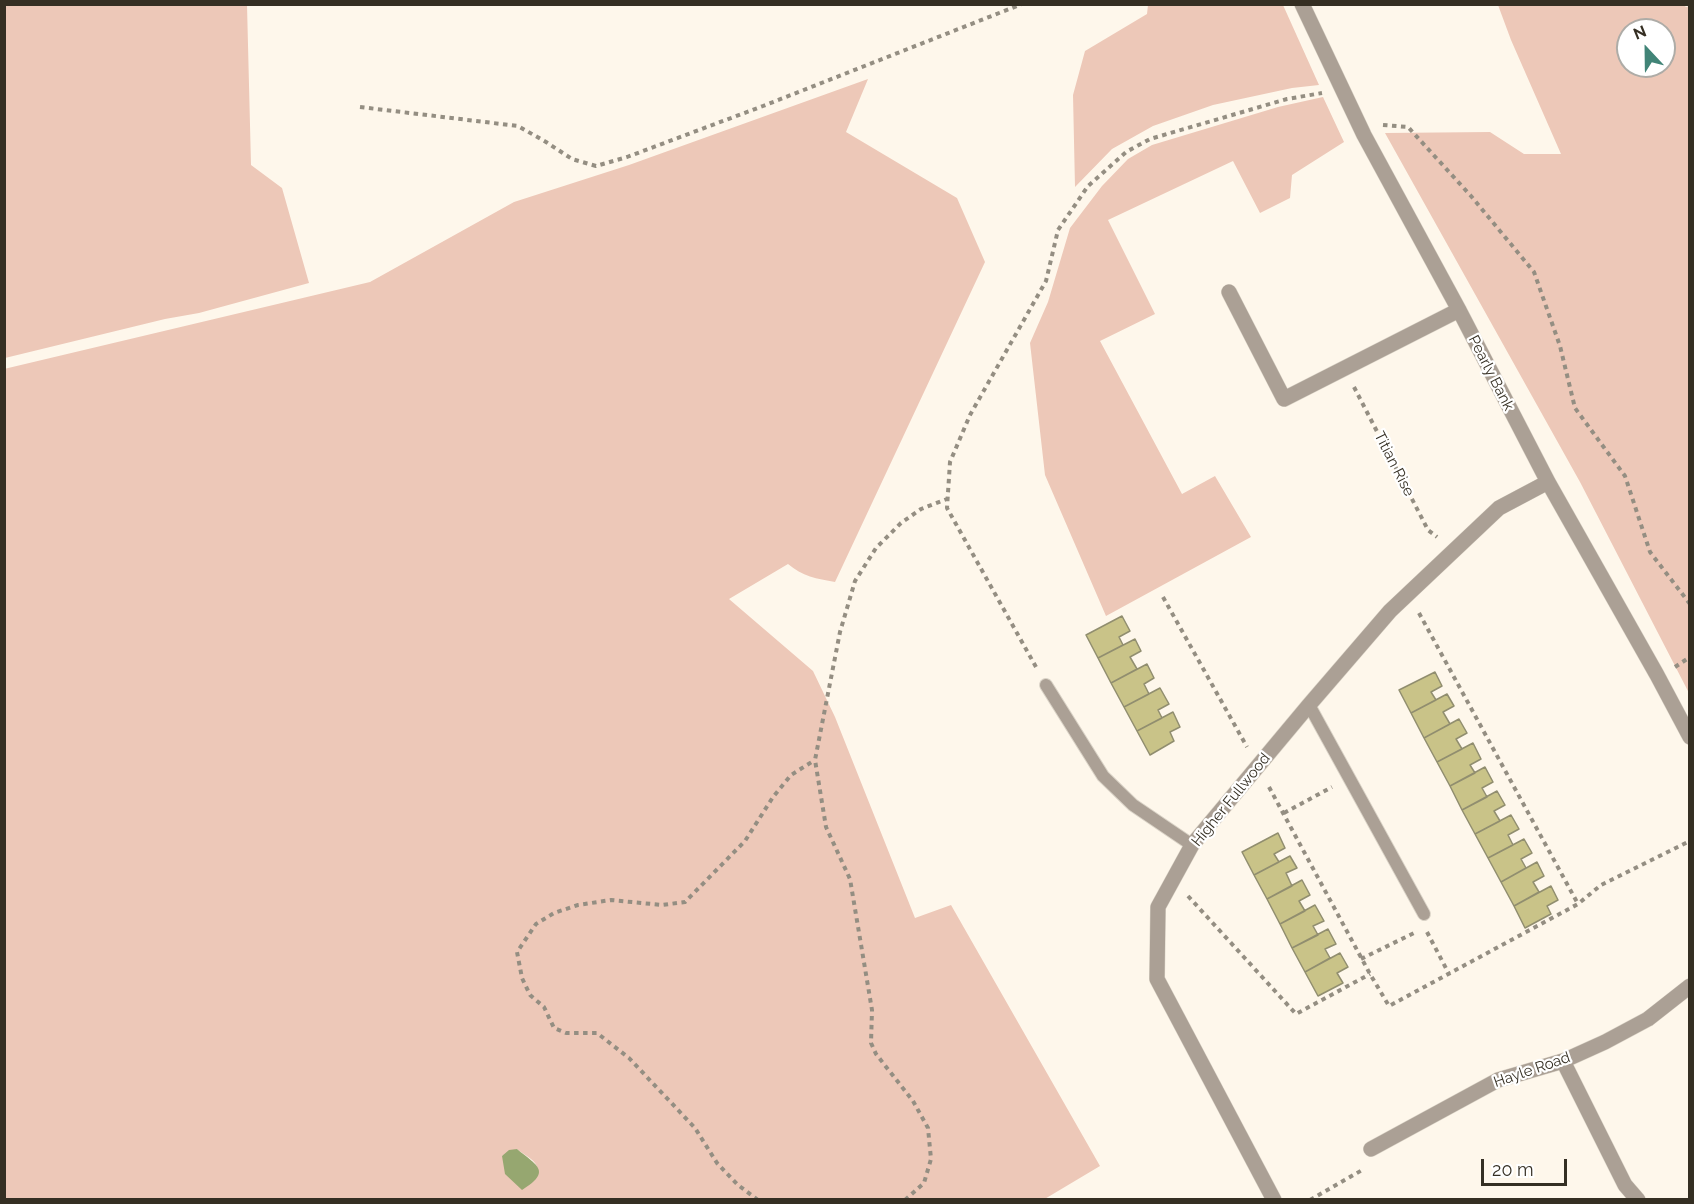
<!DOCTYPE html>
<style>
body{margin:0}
#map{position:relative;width:1694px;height:1204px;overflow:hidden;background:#fef7eb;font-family:Raleway,sans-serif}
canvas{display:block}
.frame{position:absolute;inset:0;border:6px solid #352f23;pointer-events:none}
.north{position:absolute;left:1616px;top:18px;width:60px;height:60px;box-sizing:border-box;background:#fff;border:2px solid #aeaca7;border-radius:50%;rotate:338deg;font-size:16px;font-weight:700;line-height:24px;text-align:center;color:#352f23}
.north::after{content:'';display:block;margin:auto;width:21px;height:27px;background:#418477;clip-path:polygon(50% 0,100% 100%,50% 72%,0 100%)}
.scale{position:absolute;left:1481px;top:1159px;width:86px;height:27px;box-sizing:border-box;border:3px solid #352f23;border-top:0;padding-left:8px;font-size:18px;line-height:21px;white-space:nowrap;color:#352f23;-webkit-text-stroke:4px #fff;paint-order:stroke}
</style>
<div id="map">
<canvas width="1694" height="1204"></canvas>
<div class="frame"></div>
<div class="north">N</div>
<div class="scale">20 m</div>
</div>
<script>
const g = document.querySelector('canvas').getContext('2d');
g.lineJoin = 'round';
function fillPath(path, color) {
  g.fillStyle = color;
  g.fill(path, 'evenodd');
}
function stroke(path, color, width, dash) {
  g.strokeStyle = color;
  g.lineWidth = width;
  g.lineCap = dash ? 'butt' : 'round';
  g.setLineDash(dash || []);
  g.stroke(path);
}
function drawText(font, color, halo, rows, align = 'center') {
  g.font = font + ' Raleway,sans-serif';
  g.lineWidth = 4.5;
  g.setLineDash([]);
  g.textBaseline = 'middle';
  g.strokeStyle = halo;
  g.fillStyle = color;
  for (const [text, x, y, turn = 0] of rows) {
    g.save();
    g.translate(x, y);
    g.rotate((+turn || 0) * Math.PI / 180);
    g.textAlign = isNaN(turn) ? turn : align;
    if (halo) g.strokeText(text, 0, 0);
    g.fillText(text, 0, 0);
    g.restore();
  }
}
const green = new Path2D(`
 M1683 4 1686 7 1690 6 1689 693 1580 482 1385 133 1490 132 1524 154H1561L1511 40 1498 5ZM1628 30H1664V66H1628Z
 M4 5H247L251 165 282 188 309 283 199 313 165 319 5 358Z
 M1148 5H1283L1319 85 1292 88 1213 105 1153 126 1112 149 1075 187 1073 95 1085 51 1147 14Z
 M868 79 846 132 957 198 985 262 835 582C817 579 802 576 788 564L729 599 813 671 835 717 915 918 951 905 1100 1166 1043 1200 5 1199 4 369 370 282 514 202 629 165ZM517 1149C526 1157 539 1160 538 1174L502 1156Z
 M1323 97 1344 142 1292 175 1290 198 1260 213 1233 161 1108 220 1155 314 1100 341 1182 494 1215 476 1251 537 1106 616 1045 475 1030 343 1048 302 1070 228 1102 186 1128 159 1152 145 1278 107Z`);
const water = new Path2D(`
 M517 1149C536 1165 553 1171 522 1190L505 1174 502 1156 509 1150Z`);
const building = new Path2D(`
 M1122 616 1130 631 1119 637 1123 645 1098 658 1086 635Z
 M1135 639 1141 651 1130 657 1137 669 1111 683 1098 658Z
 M1147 664 1154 678 1144 684 1149 694 1124 707 1111 683Z
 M1435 672 1442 686 1431 692 1436 700 1411 713 1399 690Z
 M1160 688 1169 704 1158 710 1162 718 1137 731 1124 707Z
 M1447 694 1454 706 1443 712 1450 724 1424 738 1411 713Z
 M1173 712 1180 727 1170 732 1174 741 1150 755 1137 731Z
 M1459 719 1467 733 1456 739 1462 749 1437 762 1424 738Z
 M1473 743 1481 759 1470 765 1475 773 1450 786 1437 762Z
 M1485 767 1493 782 1482 788 1487 797 1462 810 1450 786Z
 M1497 791 1505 805 1494 811 1500 821 1475 834 1462 810Z
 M1511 815 1519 829 1508 835 1513 845 1488 858 1475 834Z
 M1278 833 1285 848 1274 854 1279 862 1254 875 1242 852Z
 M1524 839 1532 853 1521 859 1526 868 1501 882 1488 858Z
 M1290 856 1297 868 1286 873 1292 886 1267 899 1254 875Z
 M1537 862 1544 876 1533 882 1539 892 1514 906 1501 882Z
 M1302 880 1310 895 1299 901 1305 911 1280 924 1267 899Z
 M1551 886 1558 900 1547 906 1551 914 1525 928 1514 906Z
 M1315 905 1324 921 1313 926 1318 935 1292 948 1280 924Z
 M1328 929 1336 944 1325 949 1330 958 1305 972 1292 948Z
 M1340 953 1348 967 1337 973 1343 983 1318 996 1305 972Z`);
const path = new Path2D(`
 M360 107 518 126 546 142 572 159 596 166 627 157 763 106 1022 4
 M1383 125 1408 127 1471 196 1534 272 1560 346 1575 408 1625 476 1650 552 1690 604
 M1354 387 1428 530 1437 537
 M1163 597 1247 747
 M1419 613 1578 904
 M1036 667 947 508 950 462 970 415 1046 281 1058 230 1088 186 1126 152 1150 139 1287 99 1322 93
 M1675 667 1690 657
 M1269 787 1370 974 1389 1006 1578 904 1601 885 1690 841
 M1284 813 1332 787
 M1188 896 1296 1014 1370 974
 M1427 932 1449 974
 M1361 959 1416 932
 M758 1200 738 1185 717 1163 695 1128 629 1058 597 1033H566L554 1028 544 1007 530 995 522 978 517 952 536 924 554 913 578 905 611 900 662 905 685 902 745 841 773 797 791 775 815 760
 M905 1200 924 1183 931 1159 928 1128 913 1101 876 1054 871 1043 872 1010 850 879 826 827 815 760 840 632 855 581 876 548 901 523 921 509 947 499
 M1310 1200 1364 1169`);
const lane = new Path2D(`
 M1046 685 1103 776 1133 805 1192 845
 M1309 705 1424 914`);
const street = new Path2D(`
 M1302 4 1364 135 1459 310 1548 482 1657 675 1690 737
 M1229 292 1284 399 1459 310
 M1563 1061 1625 1185 1638 1200
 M1371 1149 1498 1080 1563 1061 1605 1042 1648 1019 1690 986
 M1274 1200 1157 979 1158 907 1192 845 1309 705 1390 611 1499 508 1548 482`);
const streetNames = [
 ["Pearly Bank",1491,373,63],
 ["Titian Rise",1394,464,63],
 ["Higher Fullwood",1231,800,-51],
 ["Hayle Road",1532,1070,-19]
];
fillPath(green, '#edc8b8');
fillPath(water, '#96a770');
fillPath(building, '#c9c388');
stroke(building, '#918e6f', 1.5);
stroke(lane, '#dad3c7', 14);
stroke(street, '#dad3c7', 16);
stroke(path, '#948e82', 4, [4.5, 4.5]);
stroke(lane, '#aba095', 12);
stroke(street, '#aba095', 15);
drawText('15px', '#352f23', '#fff', streetNames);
</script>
